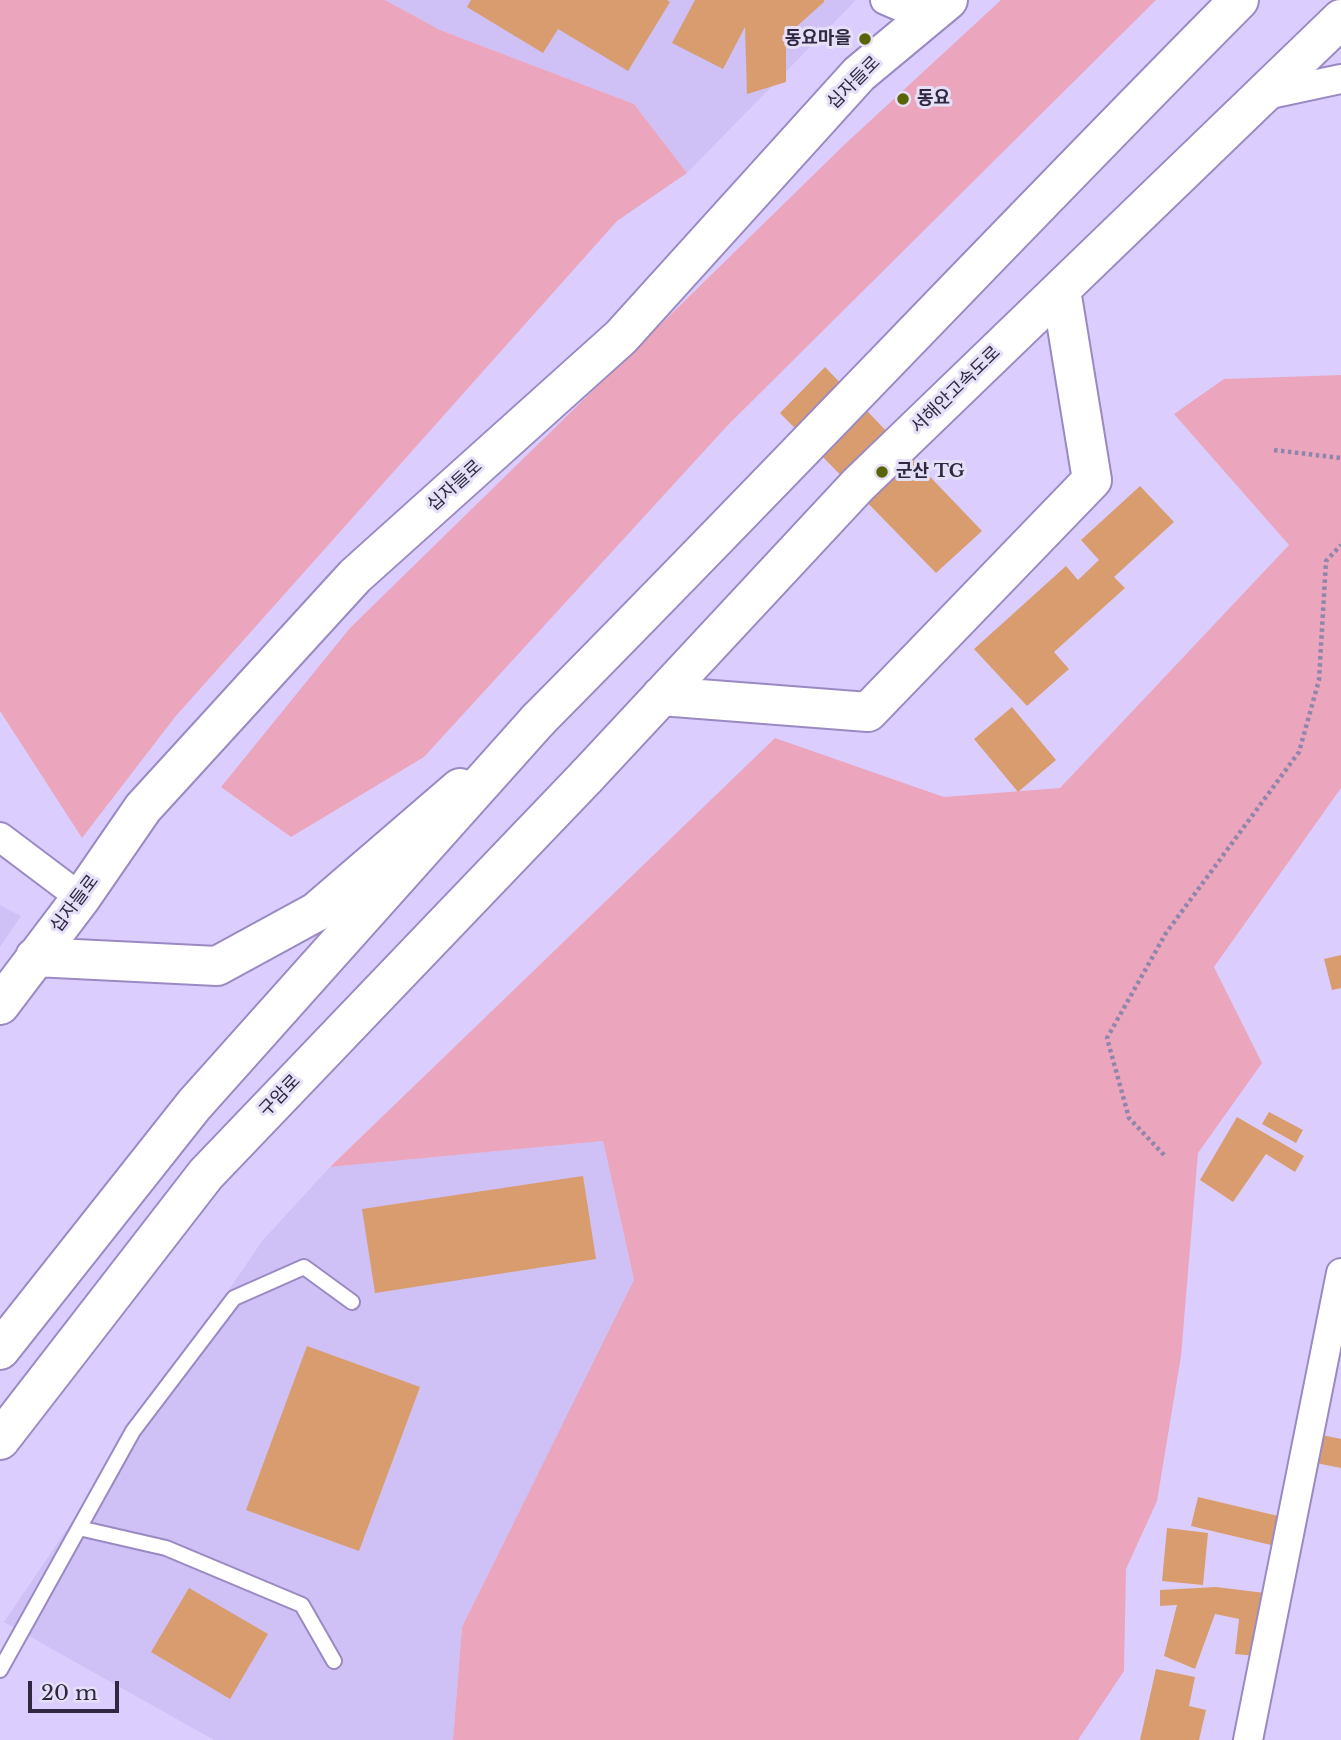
<!DOCTYPE html>
<meta charset="utf-8">
<style>
body{margin:0}
#map{position:relative;width:1341px;height:1740px;overflow:hidden;background:#dbceff;font-family:"Libre Baskerville",serif}
canvas{display:block}
.scale{position:absolute;left:28px;top:1681px;width:91px;height:32px;box-sizing:border-box;border:4px solid #2f2840;border-top:0;padding-left:9px;font-size:21px;line-height:24px;white-space:nowrap;color:#2f2840;-webkit-text-stroke:5px #e6dff8;paint-order:stroke}
</style>
<div id="map">
<canvas width="1341" height="1740"></canvas>
<div class="scale">20 m</div>
</div>
<script>
const g = document.querySelector('canvas').getContext('2d');
g.lineJoin = 'round';
function fillPath(path, color) {
  g.fillStyle = color;
  g.fill(path, 'evenodd');
}
function stroke(path, color, width, dash) {
  g.strokeStyle = color;
  g.lineWidth = width;
  g.lineCap = dash ? 'butt' : 'round';
  g.setLineDash(dash || []);
  g.stroke(path);
}
function drawText(font, color, halo, rows, align = 'center') {
  g.font = font + ' "Libre Baskerville","Noto Sans KR",serif';
  g.lineWidth = 6;
  g.setLineDash([]);
  g.textBaseline = 'middle';
  g.strokeStyle = halo;
  g.fillStyle = color;
  for (const [text, x, y, turn = 0] of rows) {
    g.save();
    g.translate(x, y);
    g.rotate((+turn || 0) * Math.PI / 180);
    g.textAlign = isNaN(turn) ? turn : align;
    if (halo) g.strokeText(text, 0, 0);
    g.fillText(text, 0, 0);
    g.restore();
  }
}
const built = new Path2D(`
 M385 0H856L687 173 634 104 440 30Z
 M0 905 21 916 0 947Z
 M603 1141 634 1281 462 1627 453 1740H214L4 1622 262 1241 330 1167Z`);
const green = new Path2D(`
 M0 0H385L440 30 634 104 687 173 617 221 175 717 82 838 0 711Z
 M1001 0H1156L728 425 424 757 291 837 221 787 350 628 844 145Z
 M1341 375V788L1214 967 1262 1063 1198 1153 1181 1356 1157 1501 1126 1569 1124 1671 1078 1740H453L462 1627 634 1280 603 1141 330 1167 775 738 944 797 1060 788 1289 545 1174 414 1224 379Z`);
const building = new Path2D(`
 M471 0H667L670 2 628 71 558 29 543 53 467 7Z
 M695 0H824V2L786 36V82L747 94 745 27 723 69 672 43Z
 M825 367 982 531 936 573 780 413Z
 M1140 486 1174 522 1114 577 1125 588 1054 652 1069 669 1027 706 974 649 1066 566 1078 580 1099 560 1081 540Z
 M1012 707 1056 760 1018 792 974 739Z
 M1341 955V988L1332 990 1324 959Z
 M1269 1112 1303 1130 1296 1143 1262 1124Z
 M1237 1117 1304 1156 1295 1172 1266 1154 1233 1202 1200 1180Z
 M583 1176 596 1259 375 1293 362 1209Z
 M307 1346 420 1387 359 1551 246 1510Z
 M1322 1435 1341 1439V1468L1316 1463Z
 M1198 1497 1278 1516 1271 1545 1191 1526Z
 M1167 1528 1208 1533 1203 1585 1162 1581Z
 M1216 1587 1265 1593 1257 1656 1235 1654 1239 1619 1215 1614 1195 1669 1164 1656 1177 1605 1160 1606V1590Z
 M189 1588 268 1634 230 1699 151 1652Z
 M1156 1669 1195 1677 1189 1706 1206 1710 1199 1740H1140Z`);
const path = new Path2D(`
 M1274 450 1341 458
 M1164 1155 1129 1118 1107 1038 1166 933 1299 752 1319 680 1326 561 1341 545`);
const lane = new Path2D(`
 M79 1528 166 1548 302 1605 334 1661
 M0 1670 133 1431 234 1298 304 1267 352 1302`);
const street = new Path2D(`
 M885 0 927 18
 M1261 96 1341 79
 M0 837 81 898
 M1248 1740 1341 1273`);
const secondary = new Path2D(`
 M35 957 217 966 316 912 460 788
 M0 1005 81 898 143 808 355 576 621 337 859 74 948 0`);
const primary = new Path2D(`
 M0 1350 194 1105 538 720
 M0 1440 206 1174 587 776`);
const highway = new Path2D(`
 M661 696 868 712 1092 480 1061 290
 M538 720C774 482 1003 238 1239 0
 M587 776 858 485 1341 19`);
const markers = [
 [865,39,7,"#586406"],
 [903,99,7,"#586406"],
 [882,472,7,"#586406"]
];
const poiNames = [
 ["동요마을",851,39,"right"],
 ["동요",917,99],
 ["군산 TG",896,472]
];
const streetNames = [
 ["십자들로",854,83,-45],
 ["서해안고속도로",956,390,-44],
 ["십자들로",455,486,-42],
 ["십자들로",75,904,-53],
 ["구암로",280,1096,-46]
];
fillPath(built, '#cfc0f5');
fillPath(green, '#eba6bd');
fillPath(building, '#d99c6e');
stroke(lane, '#9a89c2', 18);
stroke(street, '#9a89c2', 32);
stroke(secondary, '#9a89c2', 42);
stroke(primary, '#9a89c2', 42);
stroke(highway, '#9a89c2', 42);
stroke(path, '#9086ac', 4.5, [3.5, 3.5]);
stroke(lane, '#fff', 14);
stroke(street, '#fff', 28);
stroke(secondary, '#fff', 38);
stroke(primary, '#fff', 38);
stroke(highway, '#fff', 38);
for (const [x, y, r, color] of markers) {
  const dot = new Path2D();
  dot.arc(x, y, r, 0, 2 * Math.PI);
  g.fillStyle = color;
  g.fill(dot);
  stroke(dot, '#e6dff8', 2.5);
}
drawText('bold 18px', '#2f2840', '#e6dff8', poiNames, 'left');
drawText('18px', '#2f2840', '#e6dff8', streetNames);
</script>
